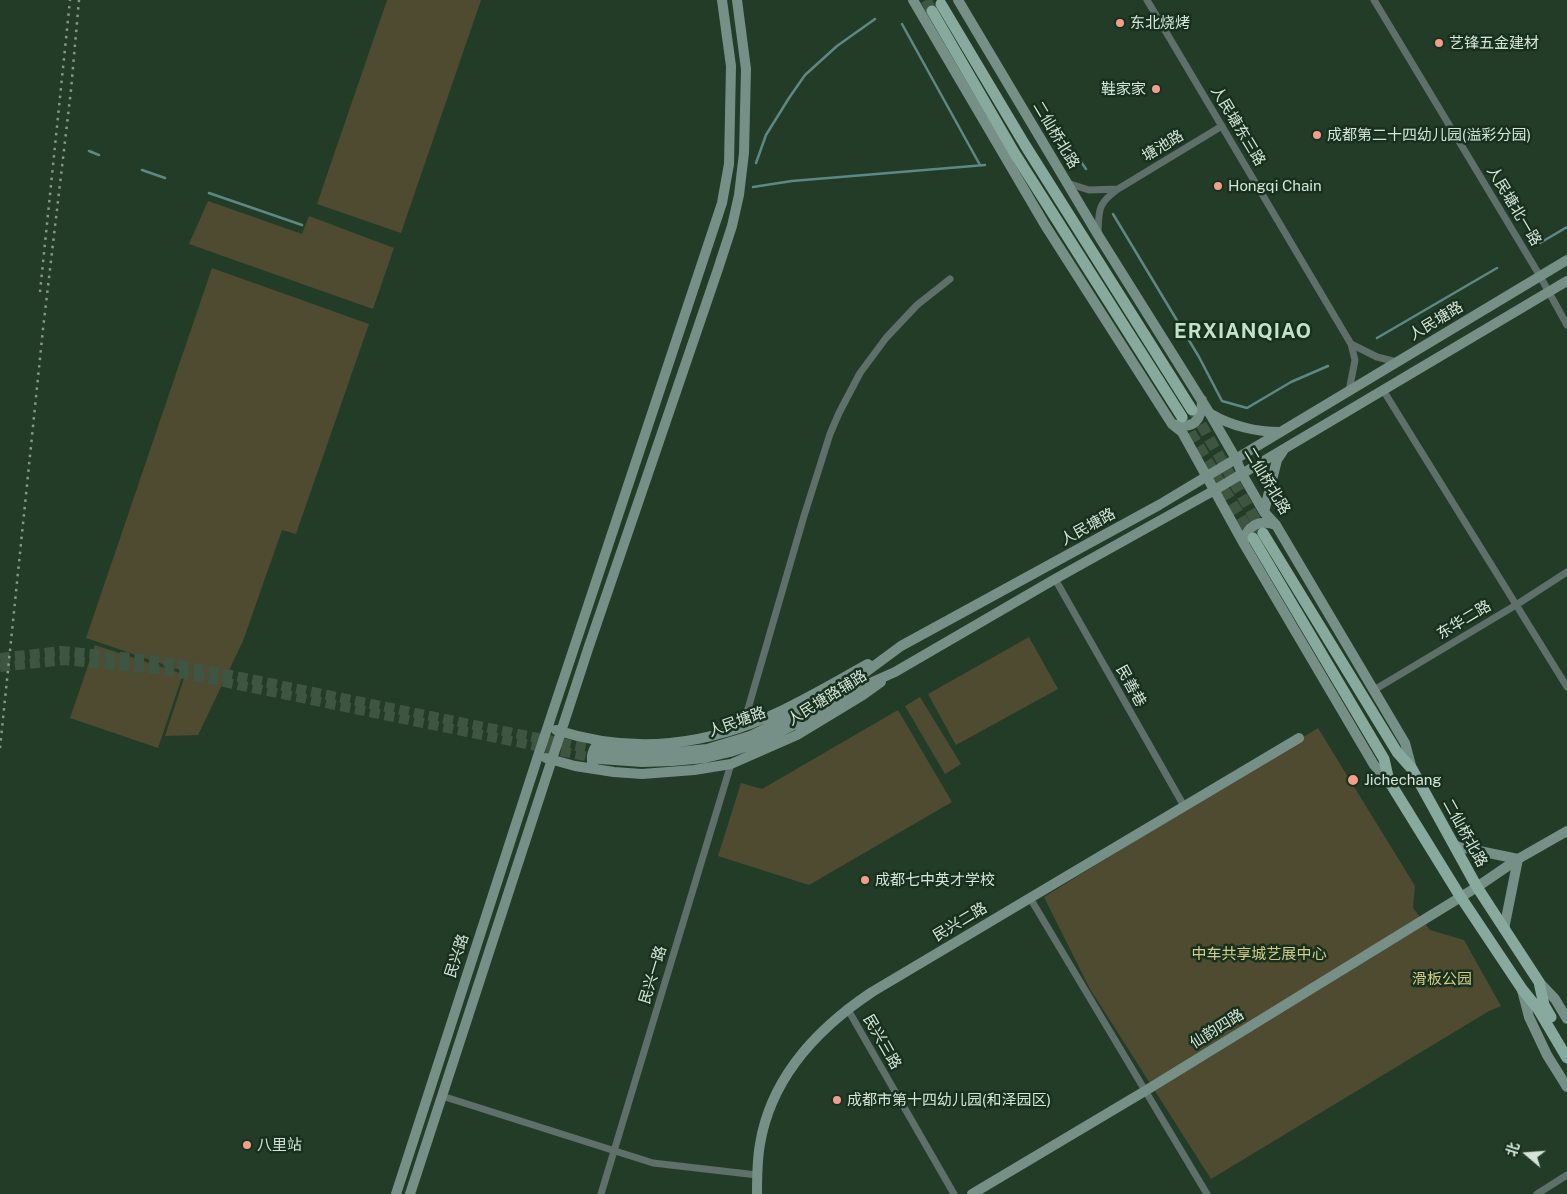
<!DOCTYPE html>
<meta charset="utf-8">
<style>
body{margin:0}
#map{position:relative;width:1567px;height:1194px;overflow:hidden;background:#233c28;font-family:"Public Sans","Noto Sans SC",sans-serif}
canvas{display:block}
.north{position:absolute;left:1502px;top:1129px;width:50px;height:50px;-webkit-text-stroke:4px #18311e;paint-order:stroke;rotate:288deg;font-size:14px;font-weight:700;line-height:20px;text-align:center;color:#d5e4d7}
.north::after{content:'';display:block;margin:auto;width:18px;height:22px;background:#d5e4d7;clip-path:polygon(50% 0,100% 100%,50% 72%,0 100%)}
</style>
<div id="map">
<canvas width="1567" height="1194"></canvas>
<div class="north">北</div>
</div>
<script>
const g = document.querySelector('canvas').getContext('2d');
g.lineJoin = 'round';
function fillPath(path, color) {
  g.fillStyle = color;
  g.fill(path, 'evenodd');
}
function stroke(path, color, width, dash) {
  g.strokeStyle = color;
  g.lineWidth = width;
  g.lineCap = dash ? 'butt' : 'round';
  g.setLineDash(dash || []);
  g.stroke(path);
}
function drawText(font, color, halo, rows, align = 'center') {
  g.font = font + ' "Public Sans","Noto Sans SC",sans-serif';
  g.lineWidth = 5;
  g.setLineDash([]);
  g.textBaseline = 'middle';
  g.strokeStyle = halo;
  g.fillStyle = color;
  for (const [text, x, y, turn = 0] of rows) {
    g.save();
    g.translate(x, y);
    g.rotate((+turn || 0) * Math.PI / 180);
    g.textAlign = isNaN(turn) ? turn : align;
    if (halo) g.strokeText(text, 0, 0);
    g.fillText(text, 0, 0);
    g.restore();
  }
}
const green = new Path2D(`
 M387 0H481L401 233 317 204Z
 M208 201 302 234 309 216 394 248 373 309 189 244Z
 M212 268 369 324 296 534 282 530 243 641 198 735 165 736 186 672 86 638Z
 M1029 637 1058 689 956 745 928 694Z
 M95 645 183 674 158 748 70 718Z
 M920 697 961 764 945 774 905 706Z
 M898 710 952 802 809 885 718 856 741 783 762 789Z
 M1318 728 1415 886 1413 908 1430 930 1464 940 1501 1006 1489 1011 1211 1179 1090 989 1044 897Z`);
const stream = new Path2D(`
 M902 24 980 165
 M89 151 99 155
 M1074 159H1079L1086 169
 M756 163 766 135 789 98 805 75 837 46 875 19
 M142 170 165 178
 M753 187 792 181 985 165
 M209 193 302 225
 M1113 214 1199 357 1222 401 1247 408 1291 382 1328 366
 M1540 243 1567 227
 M1377 338 1497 268`);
const secondaryTunnel = new Path2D(`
 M0 658 62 651 162 661 601 751
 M0 667 65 660 165 670 599 759`);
const primaryTunnel = new Path2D(`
 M926 0 932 11
 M1193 410 1263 533
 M1182 418 1253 538`);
const street = new Path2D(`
 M1147 0 1351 344
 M1374 0 1540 276 1567 325
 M1067 183 1089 190 1118 189C1097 204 1099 210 1098 234
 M1118 189 1222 126
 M1383 390 1567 687
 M1349 391 1355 360 1351 344 1377 357 1397 362
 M1055 579 1184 806
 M1374 690 1516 605 1567 572
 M743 726 804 516 830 434 839 413 860 373 886 338 917 305 950 279
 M1030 898 1207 1194
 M847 1008 954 1194
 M442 1096 653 1163 757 1175
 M601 1194 731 764
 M1537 1194 1567 1175`);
const secondary = new Path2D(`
 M913 0 1045 225 1172 424 1182 432 1244 544 1374 765 1389 781
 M958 0 1098 235 1210 414 1236 459 1242 474 1264 512 1276 525 1405 743 1412 769
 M1211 414C1231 426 1257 432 1280 432
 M1173 424C1194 430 1202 420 1202 400
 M1264 512 1277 460 1283 451
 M1244 544C1245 526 1259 519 1276 525
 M556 730C634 755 707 746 781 711 810 697 839 680 868 664
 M601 751 643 754 670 753 707 749 750 736 797 714 859 677 901 646 1159 505 1567 260
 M546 758 575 766 614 772 642 774 694 770 731 764 797 735 863 695 881 682
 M600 759 642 762 672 761 705 758 730 752 754 744 796 724 859 688 895 672 1055 579 1213 491 1567 281
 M595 769C589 759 592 748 601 741
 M1455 846 1518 859 1504 929
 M1539 982 1555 999 1567 1019
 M1522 990 1529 1017 1547 1055 1567 1087
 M396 1194 538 756 722 203 729 164 731 66 722 0
 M410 1194 588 649 718 269 732 226 739 195 744 153 746 69 737 0
 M757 1194C757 1178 757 1161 760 1144 771 1078 818 1028 872 992L1299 738
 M972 1194 1145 1091 1477 887 1518 859 1567 831`);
const primary = new Path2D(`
 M941 4 1025 145 1192 410
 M932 11 1015 154 1182 417
 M1263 533 1397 752 1412 769 1477 887 1539 982 1544 1005 1551 1017
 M1253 538 1384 759 1389 781 1460 896 1522 989 1538 1009 1567 1058`);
const rail = new Path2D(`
 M40 292 70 0
 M0 748 43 329 71 90 79 0`);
const markers = [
 [1120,23,5,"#f49d8c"],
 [1439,43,5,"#f49d8c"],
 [1156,89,5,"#f49d8c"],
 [1317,135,5,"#f49d8c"],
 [1218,186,5,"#f49d8c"],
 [1353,780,6,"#f49d8c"],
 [865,880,5,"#f49d8c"],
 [837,1100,5,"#f49d8c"],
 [247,1145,5,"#f49d8c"]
];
const poiNames = [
 ["东北烧烤",1130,23],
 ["艺锋五金建材",1449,43],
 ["鞋家家",1146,89,"right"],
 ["成都第二十四幼儿园(溢彩分园)",1327,135],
 ["Hongqi Chain",1228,186],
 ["Jichechang",1364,780],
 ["成都七中英才学校",875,880],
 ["成都市第十四幼儿园(和泽园区)",847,1100],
 ["八里站",257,1145]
];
const streetNames = [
 ["人民塘东三路",1238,126,59],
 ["二仙桥北路",1056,135,59],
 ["塘池路",1163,146,-31],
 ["人民塘北一路",1514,206,59],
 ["人民塘路",1436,321,-31],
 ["二仙桥北路",1267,481,59],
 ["人民塘路",1088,527,-29],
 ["东华二路",1464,620,-31],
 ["民善巷",1131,686,61],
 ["人民塘路辅路",827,698,-32],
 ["人民塘路",737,722,-20],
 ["二仙桥北路",1465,833,61],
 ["民兴二路",960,922,-31],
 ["民兴路",457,956,-72],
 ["民兴一路",653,975,-73],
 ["仙韵四路",1217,1029,-32],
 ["民兴三路",882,1042,60]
];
const parkNames = [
 ["中车共享城艺展中心",1259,954],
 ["滑板公园",1442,979]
];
const districtNames = [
 ["ERXIANQIAO",1243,332]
];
fillPath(green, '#4e4b31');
stroke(stream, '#5d8885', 2.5);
stroke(secondaryTunnel, '#3e5542', 10, [10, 5]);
stroke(primaryTunnel, '#3e5542', 11, [11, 5.5]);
stroke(street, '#5f6f6a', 7);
stroke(secondary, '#769088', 10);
stroke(primary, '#87a99e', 11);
stroke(rail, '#849887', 2.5, [2.5, 5]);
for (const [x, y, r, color] of markers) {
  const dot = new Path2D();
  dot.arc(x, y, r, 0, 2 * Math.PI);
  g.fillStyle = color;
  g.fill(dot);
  stroke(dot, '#18311e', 2);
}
drawText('15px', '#d5e4d7', '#18311e', poiNames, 'left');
drawText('15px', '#d5e4d7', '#18311e', streetNames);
drawText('15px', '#d3cb87', '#18311e', parkNames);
g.letterSpacing = '1px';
drawText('bold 20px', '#c4e2c9', '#18311e', districtNames);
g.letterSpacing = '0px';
</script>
